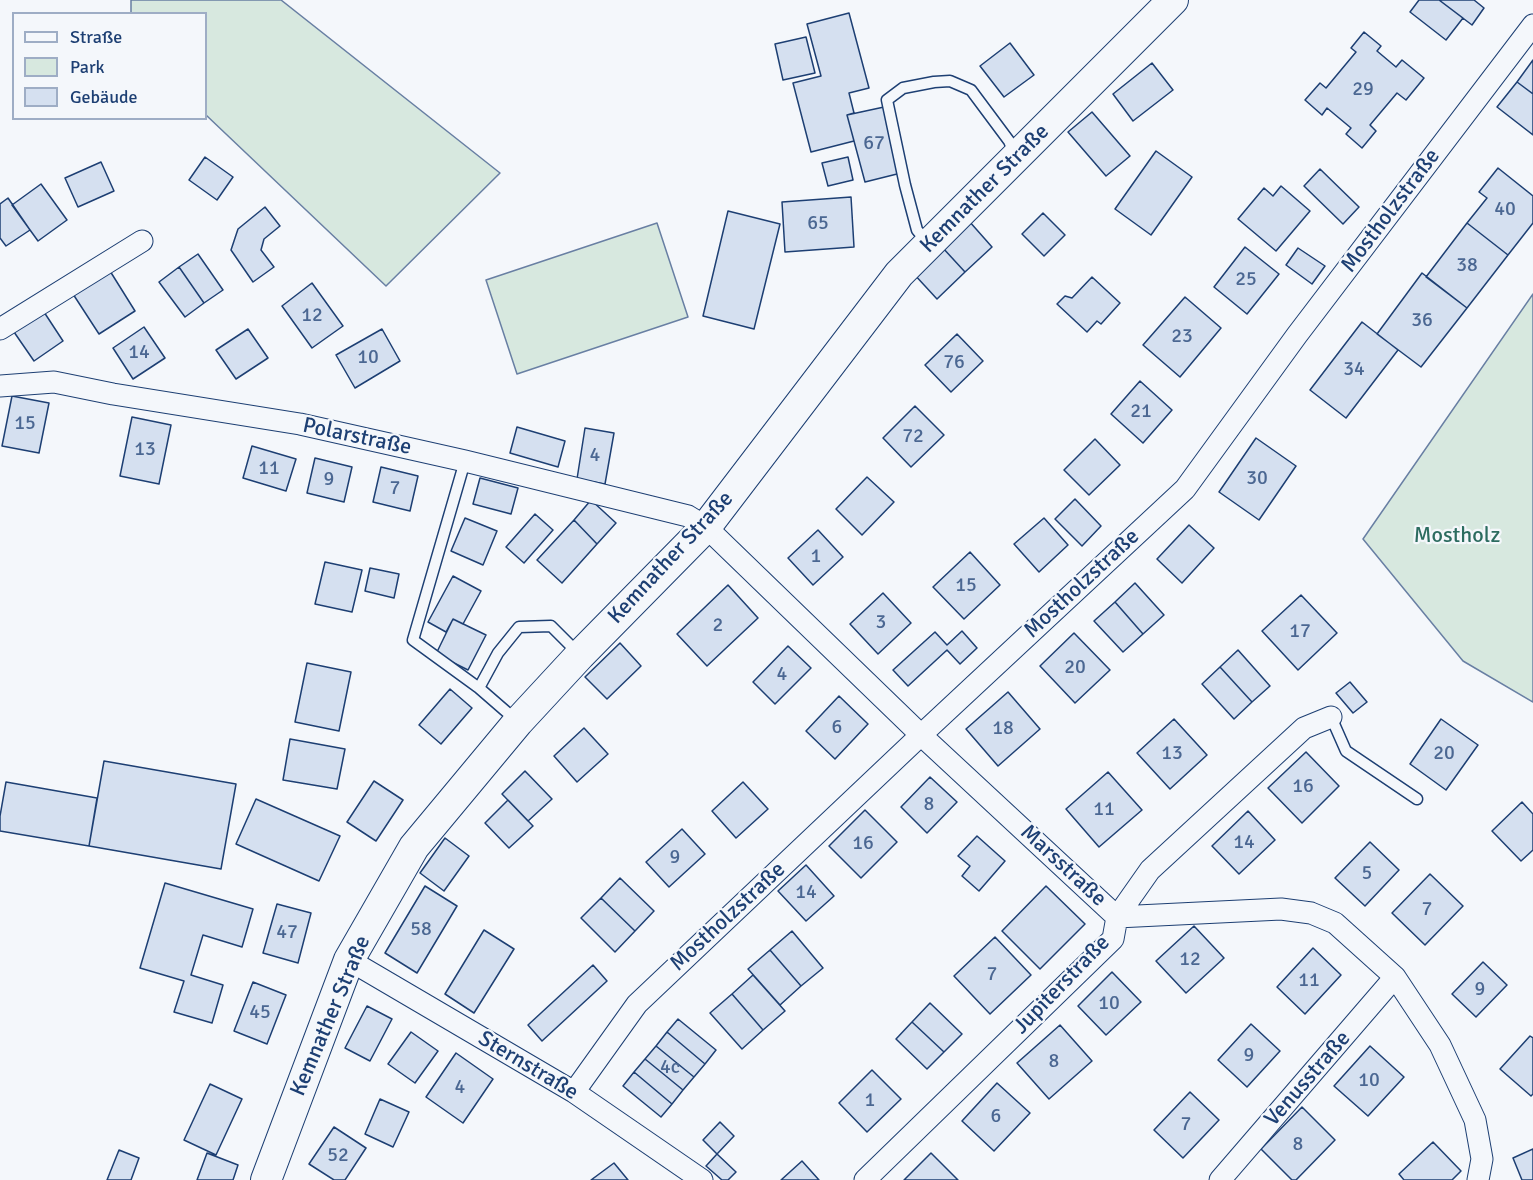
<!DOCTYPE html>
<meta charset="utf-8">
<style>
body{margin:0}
#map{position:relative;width:1533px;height:1180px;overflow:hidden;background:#f4f7fb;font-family:Signika,sans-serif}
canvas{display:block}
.legend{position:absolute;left:12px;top:12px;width:195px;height:108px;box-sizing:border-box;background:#f4f7fb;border:2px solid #9eadc5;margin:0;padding:8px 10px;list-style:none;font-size:18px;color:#1d3f73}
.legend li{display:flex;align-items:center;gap:12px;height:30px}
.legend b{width:30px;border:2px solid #9eadc5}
</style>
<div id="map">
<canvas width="1533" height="1180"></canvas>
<ul class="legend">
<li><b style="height:8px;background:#f4f7fb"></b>Straße</li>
<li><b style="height:16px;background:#d7e8df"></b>Park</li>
<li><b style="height:16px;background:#d5e0f0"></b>Gebäude</li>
</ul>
</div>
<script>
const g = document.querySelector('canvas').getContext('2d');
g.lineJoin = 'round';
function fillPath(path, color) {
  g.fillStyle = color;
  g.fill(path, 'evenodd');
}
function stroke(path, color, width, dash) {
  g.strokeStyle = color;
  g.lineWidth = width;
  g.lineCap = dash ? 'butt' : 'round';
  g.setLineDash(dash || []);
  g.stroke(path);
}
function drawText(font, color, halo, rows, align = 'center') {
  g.font = font + ' Signika,sans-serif';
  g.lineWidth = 4.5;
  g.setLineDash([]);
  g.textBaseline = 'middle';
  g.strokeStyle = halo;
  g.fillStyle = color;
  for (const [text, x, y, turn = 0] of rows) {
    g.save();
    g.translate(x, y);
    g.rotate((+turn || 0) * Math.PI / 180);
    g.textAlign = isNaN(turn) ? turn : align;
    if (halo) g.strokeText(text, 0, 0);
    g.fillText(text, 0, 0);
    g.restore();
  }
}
const green = new Path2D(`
 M131 0H281L500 173 386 286 206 115V14L131 13Z
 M657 223 688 317 517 374 486 280Z
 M1533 294V702L1463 661 1363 539Z`);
const building = new Path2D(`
 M1419 0H1439L1463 18 1446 40 1410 12Z
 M1439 0H1474L1484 8 1472 25Z
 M849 13 869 88 849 93 854 113 847 115 854 141 811 152 793 83 821 76 807 24Z
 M1364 32 1381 46 1377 51 1396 67 1402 60 1424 78 1406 100 1397 93 1370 125 1376 131 1362 148 1346 134 1351 128 1327 108 1322 115 1305 100 1320 83 1326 88 1356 52 1351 48Z
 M806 37 815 73 783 80 775 44Z
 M1010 43 1034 75 1004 97 980 66Z
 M1533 60V94L1517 82Z
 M1152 63 1173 90 1133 121 1113 94Z
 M1517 82 1533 94V135L1497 107Z
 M884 107 901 173 865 182 847 115Z
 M1092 112 1130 156 1106 176 1068 132Z
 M1156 151 1192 177 1151 235 1115 209Z
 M205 157 233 177 217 200 189 180Z
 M848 157 853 180 828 186 822 163Z
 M101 162 114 191 78 207 65 178Z
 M1498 168 1533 196V223L1508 255 1467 223 1487 198 1479 192Z
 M1320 169 1359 207 1343 224 1304 186Z
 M41 184 67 220 38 241 12 205Z
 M1281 186 1310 211 1276 251 1238 219 1264 188 1273 196Z
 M851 197 854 247 785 252 782 202Z
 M8 198 30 230 6 246 0 238V204Z
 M265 207 280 226 264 239 261 250 274 267 253 282 231 250 238 229Z
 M728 211 780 224 754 329 703 316Z
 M1043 213 1065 235 1044 256 1022 234Z
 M969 221 992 247 965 272 942 247Z
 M1467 223 1508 255 1467 308 1426 277Z
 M942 247 965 272 937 299 913 273Z
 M1245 247 1279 274 1247 314 1214 287Z
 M1298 248 1325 266 1312 284 1286 265Z
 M198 254 223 290 204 303 179 267Z
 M179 267 204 303 185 317 159 282Z
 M110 271 135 311 99 334 73 294Z
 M1422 273 1467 308 1421 367 1377 334Z
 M1092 277 1120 303 1101 324 1097 321 1087 332 1057 304 1065 296 1072 298Z
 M312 283 343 326 312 348 282 306Z
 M1185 297 1221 328 1180 377 1143 345Z
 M44 312 63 341 34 361 14 332Z
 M1362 322 1398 350 1346 418 1310 390Z
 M144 327 165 358 133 379 113 348Z
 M248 329 268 358 236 379 216 350Z
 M382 329 400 361 355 388 336 355Z
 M957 334 983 361 951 392 925 365Z
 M1140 381 1172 410 1143 443 1111 414Z
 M12 396 49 403 39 453 2 446Z
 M915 406 944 435 911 467 883 438Z
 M132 417 171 425 159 484 120 476Z
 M517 427 565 441 558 467 510 453Z
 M585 428 614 433 605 484 577 479Z
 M1256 438 1296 466 1259 520 1219 492Z
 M1095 439 1120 465 1089 495 1064 470Z
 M252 446 296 459 286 491 243 478Z
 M315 458 352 467 344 502 307 493Z
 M381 467 418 476 410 511 373 502Z
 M867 477 894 502 862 535 836 509Z
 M480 478 518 488 511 514 473 504Z
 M1075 499 1101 526 1082 546 1055 519Z
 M591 500 616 523 597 544 574 520Z
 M535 514 553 530 524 563 506 547Z
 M465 518 497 531 483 565 451 551Z
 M1044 518 1068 545 1039 572 1014 544Z
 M574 520 597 544 562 583 537 560Z
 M1189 525 1214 548 1182 583 1157 559Z
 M818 530 843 557 813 585 788 558Z
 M970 552 1000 585 964 619 933 587Z
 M325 562 362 570 352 612 315 604Z
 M370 568 399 574 394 598 365 591Z
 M453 576 481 591 463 624 453 619 446 632 428 622Z
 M1135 583 1164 615 1143 634 1115 602Z
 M728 585 758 618 707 666 677 634Z
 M883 593 911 623 878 654 850 624Z
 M1301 595 1337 633 1298 670 1262 631Z
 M1115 602 1143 634 1123 652 1094 621Z
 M453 619 486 635 468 670 436 654Z
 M962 631 977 648 960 664 947 650 908 686 893 670 935 632 947 645Z
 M1074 633 1110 670 1075 703 1040 666Z
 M620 643 641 666 607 699 585 677Z
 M788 646 811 668 775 704 753 682Z
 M1238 650 1270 686 1252 702 1220 667Z
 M307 663 351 672 339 731 295 722Z
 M1220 667 1252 702 1234 719 1202 684Z
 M1350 682 1367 702 1353 713 1336 693Z
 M450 689 472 708 441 744 419 725Z
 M1008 692 1040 729 998 766 966 729Z
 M839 696 868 724 835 759 806 731Z
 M1174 719 1207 755 1170 789 1137 753Z
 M1441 719 1478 745 1446 790 1410 764Z
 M584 728 608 754 577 782 554 756Z
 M290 739 345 749 337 789 283 780Z
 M1306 752 1339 786 1302 823 1268 788Z
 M104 761 236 784 221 869 89 846Z
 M525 771 552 799 528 821 502 794Z
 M1108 772 1142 810 1099 847 1066 809Z
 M930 777 957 802 927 833 901 807Z
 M374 781 403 800 376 841 347 822Z
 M6 782 97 798 89 846 0 831V816Z
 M743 782 768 809 736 838 712 811Z
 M256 799 340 836 319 881 236 844Z
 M508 800 533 826 509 848 485 823Z
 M1522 802 1533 814V850L1521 861 1492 831Z
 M865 810 897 842 861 878 829 846Z
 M1248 811 1275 840 1239 874 1212 846Z
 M682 829 705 854 669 887 646 862Z
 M977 836 1005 861 979 891 962 876 970 866 958 856Z
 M445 838 469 856 444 891 420 873Z
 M1370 842 1399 870 1365 906 1335 878Z
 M806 865 834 896 806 921 778 891Z
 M1430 874 1463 906 1425 945 1392 913Z
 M620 878 654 911 635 931 601 898Z
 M165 883 253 909 242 947 203 935 191 975 223 985 212 1023 174 1012 184 981 140 968Z
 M425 886 457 906 417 973 385 953Z
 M1046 886 1085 924 1040 969 1002 931Z
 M601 898 635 931 615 952 581 918Z
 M277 904 311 913 298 963 263 953Z
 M1194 926 1224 958 1186 993 1156 961Z
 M484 930 514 949 474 1013 445 994Z
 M792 931 823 968 801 986 770 950Z
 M995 937 1031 975 990 1014 954 976Z
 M1313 948 1341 975 1305 1014 1277 987Z
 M770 950 801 986 780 1005 748 969Z
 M1483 962 1507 985 1476 1017 1452 994Z
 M593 965 607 981 542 1041 528 1025Z
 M1112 972 1141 1002 1106 1035 1078 1006Z
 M753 975 785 1011 763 1030 732 994Z
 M253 982 286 995 267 1044 234 1031Z
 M732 994 763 1030 742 1049 710 1013Z
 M930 1003 962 1034 944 1052 912 1022Z
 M367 1006 392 1019 370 1061 345 1048Z
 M678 1019 716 1050 705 1064 667 1032Z
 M912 1022 944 1052 927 1069 896 1039Z
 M1251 1024 1280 1051 1247 1087 1218 1060Z
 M1060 1025 1092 1061 1049 1099 1017 1063Z
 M411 1032 438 1051 415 1083 388 1064Z
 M667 1032 705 1064 694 1077 656 1046Z
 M1530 1036 1533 1038V1094L1531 1096 1500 1069Z
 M656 1046 694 1077 683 1090 645 1059Z
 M1370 1046 1404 1077 1368 1116 1334 1086Z
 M456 1053 493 1079 463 1123 426 1097Z
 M645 1059 683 1090 672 1104 634 1072Z
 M872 1070 901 1099 867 1132 839 1103Z
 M634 1072 672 1104 661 1117 623 1086Z
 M997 1083 1030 1113 994 1151 962 1121Z
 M210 1084 242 1099 216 1155 184 1140Z
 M1190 1092 1219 1120 1183 1158 1154 1130Z
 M380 1099 409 1112 393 1147 365 1134Z
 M1302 1107 1335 1140 1296 1180H1292L1261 1149Z
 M720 1122 734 1136 717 1154 703 1140Z
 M334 1127 366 1148 345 1180H334L309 1164Z
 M1433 1142 1461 1171 1452 1180H1404L1399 1174Z
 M1533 1149V1180H1522L1513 1158Z
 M119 1150 139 1158 131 1180H107Z
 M207 1153 238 1165 233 1180H197Z
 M931 1153 958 1180H904Z
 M717 1154 736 1172 728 1180H722L706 1166Z
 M802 1161 819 1180H781Z
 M614 1163 628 1180H591Z`);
const service = new Path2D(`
 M927 242 917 230 905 185 887 100 903 88 934 82 950 81 971 90 1009 141 1015 155
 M465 461 413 640 479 688
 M1331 717 1346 751 1417 799
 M517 721 479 688 498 653 519 627 551 626 578 653`);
const minor = new Path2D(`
 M0 329 142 241
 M0 386 54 382 113 394 300 424 465 461 688 516 706 527 921 735 1117 917 1281 909 1311 913 1335 923 1395 977 1440 1045 1475 1120 1482 1159 1478 1180
 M349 960 574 1092 702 1180
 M574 1092 637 1004 921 735 1185 489 1297 335 1533 25
 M865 1180 1113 939 1117 917 1150 870 1304 728 1331 717
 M1220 1180 1395 977`);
const secondary = new Path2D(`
 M266 1180 349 960 414 847 518 722 580 655 706 527 899 274 1173 0`);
const numberNames = [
 ["29",1363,90],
 ["67",874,144],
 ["40",1505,210],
 ["65",818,224],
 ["38",1467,266],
 ["25",1246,280],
 ["12",312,316],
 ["36",1422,321],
 ["23",1182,337],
 ["14",139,353],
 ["10",368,358],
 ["76",954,363],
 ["34",1354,370],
 ["21",1141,412],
 ["15",25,424],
 ["72",913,437],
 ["13",145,450],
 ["4",595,456],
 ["11",269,469],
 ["30",1257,479],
 ["9",329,480],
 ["7",395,489],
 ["1",816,557],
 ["15",966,586],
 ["3",881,623],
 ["2",718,626],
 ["17",1300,632],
 ["20",1075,668],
 ["4",782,675],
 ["6",837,728],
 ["18",1003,729],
 ["13",1172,754],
 ["20",1444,754],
 ["16",1303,787],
 ["8",929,805],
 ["11",1104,810],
 ["14",1244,843],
 ["16",863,844],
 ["9",675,858],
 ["5",1367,874],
 ["14",806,893],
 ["7",1427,910],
 ["58",421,930],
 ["47",287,933],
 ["12",1190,960],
 ["7",992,975],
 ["11",1309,981],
 ["9",1480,990],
 ["10",1109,1004],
 ["45",260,1013],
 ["9",1249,1056],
 ["8",1054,1062],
 ["4c",670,1068],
 ["10",1369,1081],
 ["4",460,1088],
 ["1",870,1101],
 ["6",996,1117],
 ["7",1186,1125],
 ["8",1298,1145],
 ["52",338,1156]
];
const streetNames = [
 ["Kemnather Straße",985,189,-45],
 ["Mostholzstraße",1391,211,-53],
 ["Polarstraße",357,437,12],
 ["Kemnather Straße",671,558,-47],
 ["Mostholzstraße",1082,584,-43],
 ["Marsstraße",1063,866,43],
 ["Mostholzstraße",728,917,-43],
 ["Jupiterstraße",1062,985,-46],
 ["Kemnather Straße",331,1016,-67],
 ["Sternstraße",528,1066,31],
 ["Venusstraße",1308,1079,-49]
];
const parkNames = [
 ["Mostholz",1457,536]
];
fillPath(green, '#d7e8df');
stroke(green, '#687fa3', 1.5);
fillPath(building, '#d5e0f0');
stroke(building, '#1d3f73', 1.5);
stroke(service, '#1d3f73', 13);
stroke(minor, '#1d3f73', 23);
stroke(secondary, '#1d3f73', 32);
stroke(service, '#f4f7fb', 10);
stroke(minor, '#f4f7fb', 21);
stroke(secondary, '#f4f7fb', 30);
drawText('20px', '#4b6792', null, numberNames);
drawText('22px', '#1d3f73', '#f4f7fb', streetNames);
drawText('22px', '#2c6c60', '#f4f7fb', parkNames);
</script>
